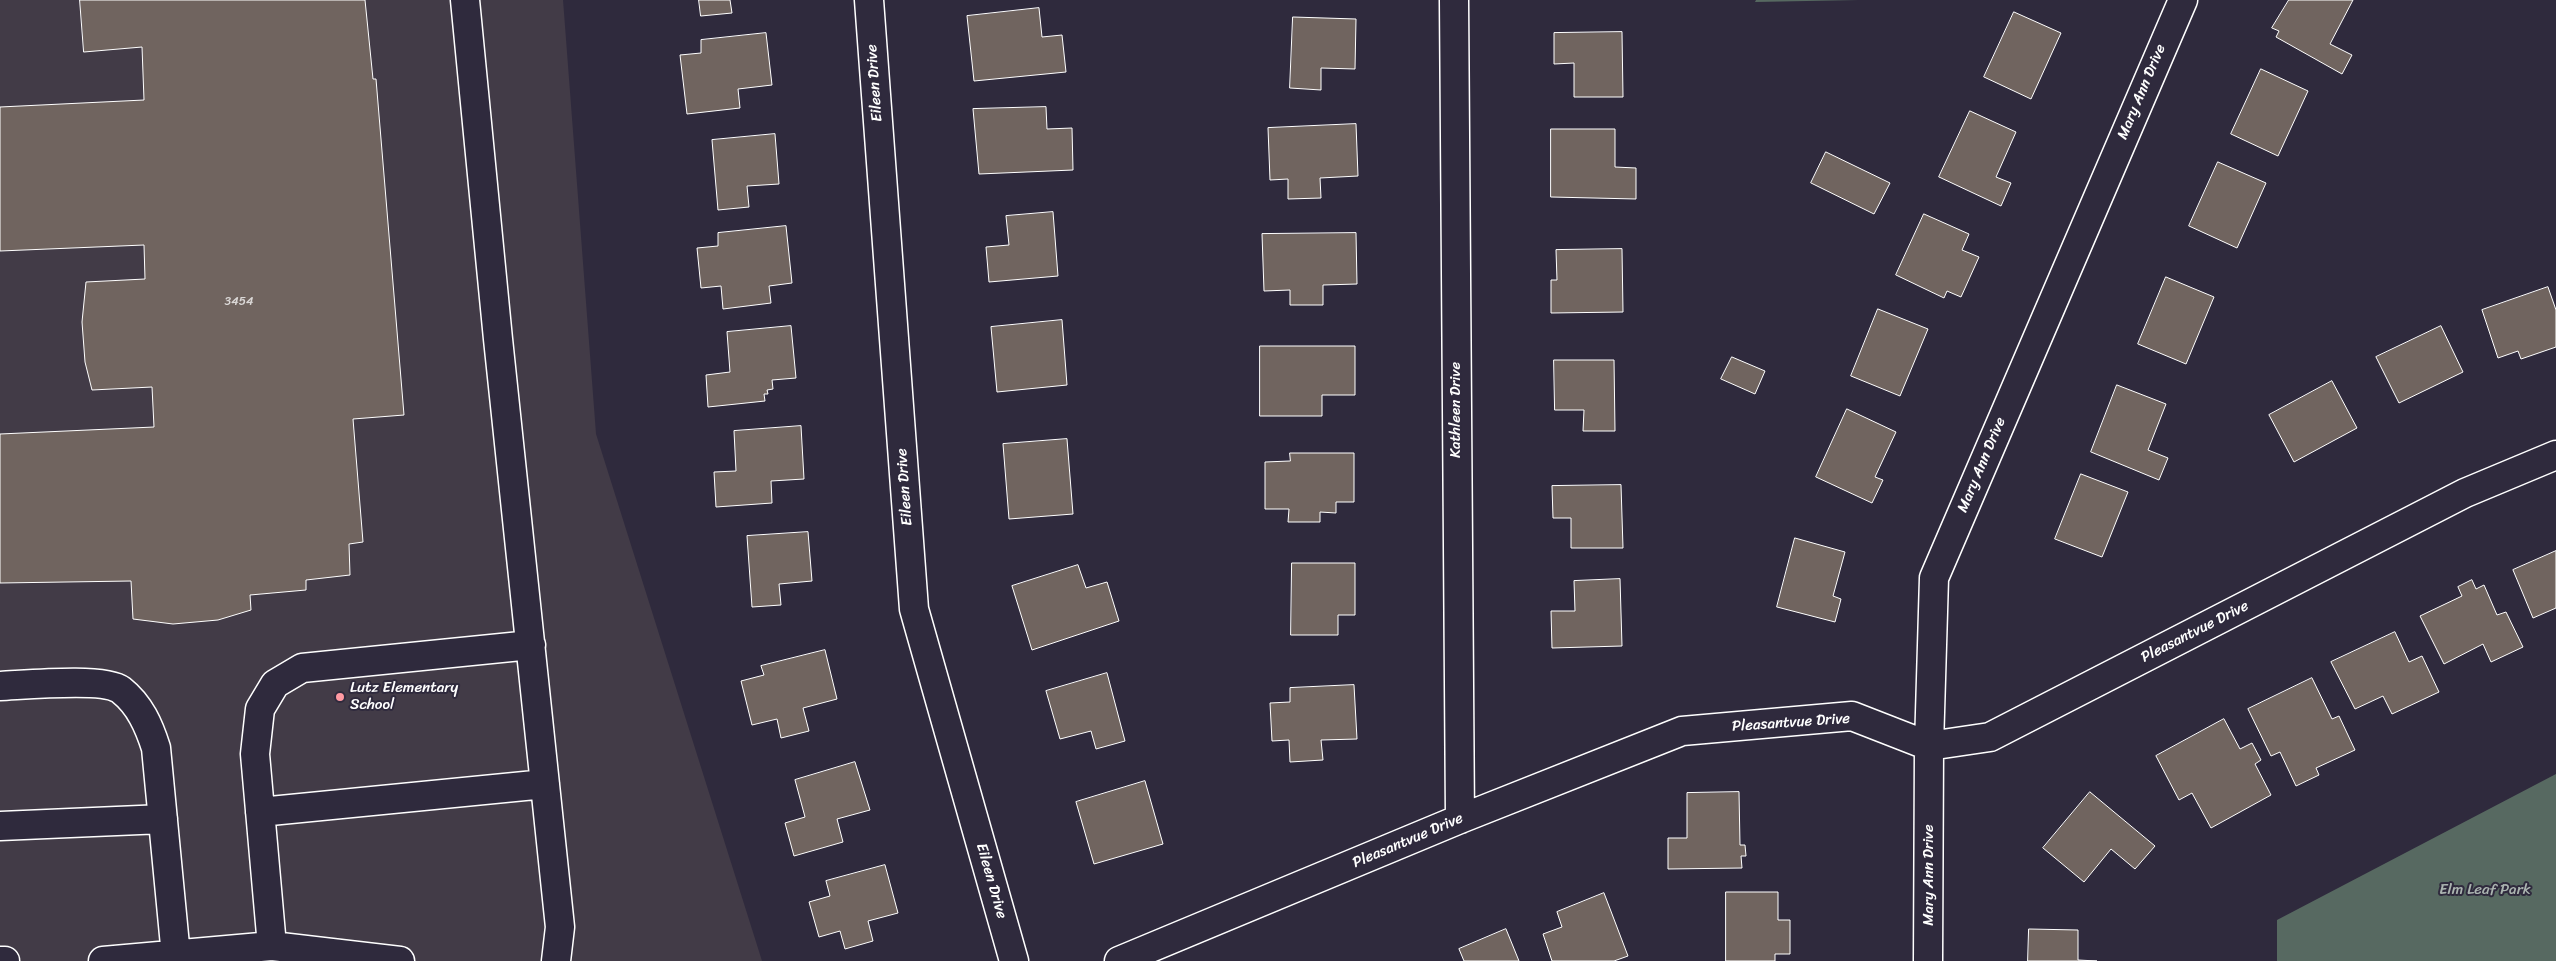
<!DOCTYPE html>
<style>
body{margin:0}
canvas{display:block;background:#2f2a3d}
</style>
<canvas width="2556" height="961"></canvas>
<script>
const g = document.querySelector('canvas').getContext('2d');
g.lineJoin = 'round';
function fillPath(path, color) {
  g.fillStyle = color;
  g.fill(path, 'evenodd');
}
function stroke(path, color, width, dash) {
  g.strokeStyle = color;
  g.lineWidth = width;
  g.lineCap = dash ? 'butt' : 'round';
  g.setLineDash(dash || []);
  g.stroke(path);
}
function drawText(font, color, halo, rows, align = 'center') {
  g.font = font + ' Sriracha,sans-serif';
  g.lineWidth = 4;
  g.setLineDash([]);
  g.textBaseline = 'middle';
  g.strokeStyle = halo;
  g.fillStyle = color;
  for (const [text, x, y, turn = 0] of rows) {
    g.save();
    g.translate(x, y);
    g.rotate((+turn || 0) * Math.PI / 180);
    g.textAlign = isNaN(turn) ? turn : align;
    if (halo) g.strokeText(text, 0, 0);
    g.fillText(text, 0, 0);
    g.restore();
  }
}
const built = new Path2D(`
 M0 0H563L596 434 762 961H0Z`);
const green = new Path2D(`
 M1756 0H1858L1755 2Z
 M2556 774V961H2277V920Z`);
const building = new Path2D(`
 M80 0H365L373 79H376L404 415 353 419 363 542 349 544 350 575 306 580V590L250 595 251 610 218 620 173 624 133 619 131 581 0 583V434L154 427 152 387 92 390 85 362 82 322 86 282 145 279 144 245 0 251V107L144 100 142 47 84 52Z
 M699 0H730L732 13 701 16Z
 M2289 0H2353L2330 44 2352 55 2342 74 2276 37 2279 31 2272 28Z
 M1039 8 1042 37 1062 35 1066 72 974 81 967 16Z
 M2014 12 2061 33 2031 99 1984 77Z
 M1293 17 1356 19 1355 69 1321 68V90L1290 88Z
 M1622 32 1623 97H1574V63L1554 64V33Z
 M766 33 772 85 738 89 740 108 687 114 680 55 701 53V40Z
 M2261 69 2308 91 2278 156 2231 134Z
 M1046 107 1047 129 1072 128 1073 170 979 174 973 109Z
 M1970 111 2016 132 1996 177 2011 183 2001 206 1939 177Z
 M1356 124 1358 176 1320 178 1321 198 1288 199V179L1270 180 1268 128Z
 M1551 129H1615V167L1636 168V199L1551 197Z
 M775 134 779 184 747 186 749 207 718 210 712 140Z
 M1826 152 1890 183 1874 214 1811 183Z
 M2218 162 2266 183 2237 248 2189 226Z
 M1053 212 1058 276 989 282 986 247 1009 245 1006 216Z
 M1924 214 1969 234 1962 250 1979 257 1961 297 1947 291 1944 298 1896 275Z
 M786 226 792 283 769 286 771 303 723 309 721 286 701 288 697 248 718 246V233Z
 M1356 233 1357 284 1323 285V305H1290V290L1264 291 1262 234Z
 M1622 249 1623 312 1551 313V280H1557L1556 250Z
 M2166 277 2214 297 2186 364 2138 344Z
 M2548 287 2556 310V347L2521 359 2518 351 2498 358 2482 310Z
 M1878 309 1928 329 1900 396 1851 376Z
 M1062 320 1067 385 997 392 991 327Z
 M791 326 796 378 772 380 773 389 767 390 768 394H764L765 401 708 407 706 375 730 372 727 332Z
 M2441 326 2463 372 2399 403 2376 357Z
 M1260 346H1355V395H1322V416H1260Z
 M1732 357 1765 371 1755 394 1721 379Z
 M1554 360H1614L1615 431H1583L1584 410H1555Z
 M2332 381 2357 428 2294 462 2269 415Z
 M2117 385 2166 404 2148 450 2168 458 2159 480 2091 452Z
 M1847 409 1896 432 1875 477 1883 480 1872 503 1816 477Z
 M801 426 804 479 771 481 772 503 716 507 714 472 736 471 734 431Z
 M1067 439 1073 514 1009 519 1003 444Z
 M1290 453H1354V502H1336V513L1320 512V522H1288L1289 509H1265V462L1290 461Z
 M2081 474 2128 492 2102 557 2055 539Z
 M1621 485 1623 548H1571V518H1553L1552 486Z
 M808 532 812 581 779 584 781 605 752 607 747 536Z
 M1795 538 1845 552 1833 596 1841 599 1835 622 1777 607Z
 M2556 551V608L2533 618 2513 570Z
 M1292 563H1355V615H1338V635H1291Z
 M1078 565 1086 588 1107 582 1119 621 1032 650 1012 586Z
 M1620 579 1622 646 1552 648 1551 611H1575L1574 581Z
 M2472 580 2476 589 2484 585 2497 615 2506 612 2523 647 2491 662 2483 644 2444 664 2420 616 2462 596 2458 587Z
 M2395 632 2409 662 2422 656 2439 692 2392 714 2383 696 2355 709 2331 662Z
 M825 650 837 699 803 708 809 731 781 738 777 719 752 725 741 681 764 675 761 666Z
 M1107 673 1125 741 1096 749 1091 731 1060 739 1046 691Z
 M2312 678 2332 719 2339 716 2355 750 2316 768 2319 775 2296 786 2280 752 2271 756 2248 709Z
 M1354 685 1357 739 1321 740 1323 760 1290 762 1289 740 1272 741 1270 703 1290 702V688Z
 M2224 719 2240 749 2252 743 2261 760 2255 764 2271 795 2211 828 2192 793 2179 800 2156 756Z
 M855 762 870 810 837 819 843 842 794 856 785 823 805 817 795 780Z
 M1145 781 1163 844 1094 864 1076 802Z
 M1739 792 1740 845H1745L1746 856H1741L1742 868 1668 869V838H1687V793Z
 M2090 792 2155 846 2135 869 2111 849 2084 882 2043 848Z
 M885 865 898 913 868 921 873 941 845 949 840 931 819 937 809 902 830 896 826 881Z
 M1726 892H1778V920H1790V954H1775V961H1726Z
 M1604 893 1628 956 1614 961H1552L1543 934 1562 927 1557 912Z
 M1506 929 1519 961H1464L1459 949Z
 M2029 929 2078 930V960L2097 961H2028Z`);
const minor = new Path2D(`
 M465 0 498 339 560 927 556 961
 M869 0 914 609 1014 961
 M1454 0 1460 819
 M0 686C24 685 104 677 121 690 140 705 149 726 156 748L176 956
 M260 812 545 784
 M0 826 163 819
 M272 946 255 754 260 709 275 684 302 668 531 645
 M0 961H5
 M103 961 272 946 400 961
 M1119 961 1460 819 1682 731 1852 716 1929 746 1990 737 2465 493 2556 455
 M1928 961 1929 746 1934 578 2183 0`);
const markers = [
 [340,697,5,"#ff9aa2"]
];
const numberNames = [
 ["3454",239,302]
];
const streetNames = [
 ["Eileen Drive",875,83,-94],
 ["Mary Ann Drive",2142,92,-67],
 ["Kathleen Drive",1456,410,-90],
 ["Mary Ann Drive",1982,465,-67],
 ["Eileen Drive",905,487,-94],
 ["Pleasantvue Drive",2195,632,-27],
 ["Pleasantvue Drive",1791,723,-4],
 ["Pleasantvue Drive",1408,841,-23],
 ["Mary Ann Drive",1929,875,-90],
 ["Eileen Drive",991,881,74]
];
const poiNames = [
 ["Lutz Elementary",350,688],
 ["School",350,705]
];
const parkNames = [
 ["Elm Leaf Park",2485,890]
];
fillPath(built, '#423b47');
fillPath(green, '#576961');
fillPath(building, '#70645f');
stroke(building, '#fff', 1);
stroke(minor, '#fff', 31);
stroke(minor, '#2f2a3d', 28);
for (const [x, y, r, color] of markers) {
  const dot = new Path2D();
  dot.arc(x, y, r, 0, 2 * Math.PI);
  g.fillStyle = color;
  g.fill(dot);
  stroke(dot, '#2f2a3d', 2);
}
drawText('12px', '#dbd8d7', null, numberNames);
drawText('15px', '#fff', '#2f2a3d', streetNames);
drawText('15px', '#fff', '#2f2a3d', poiNames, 'left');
drawText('15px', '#abb4b0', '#2f2a3d', parkNames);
</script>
